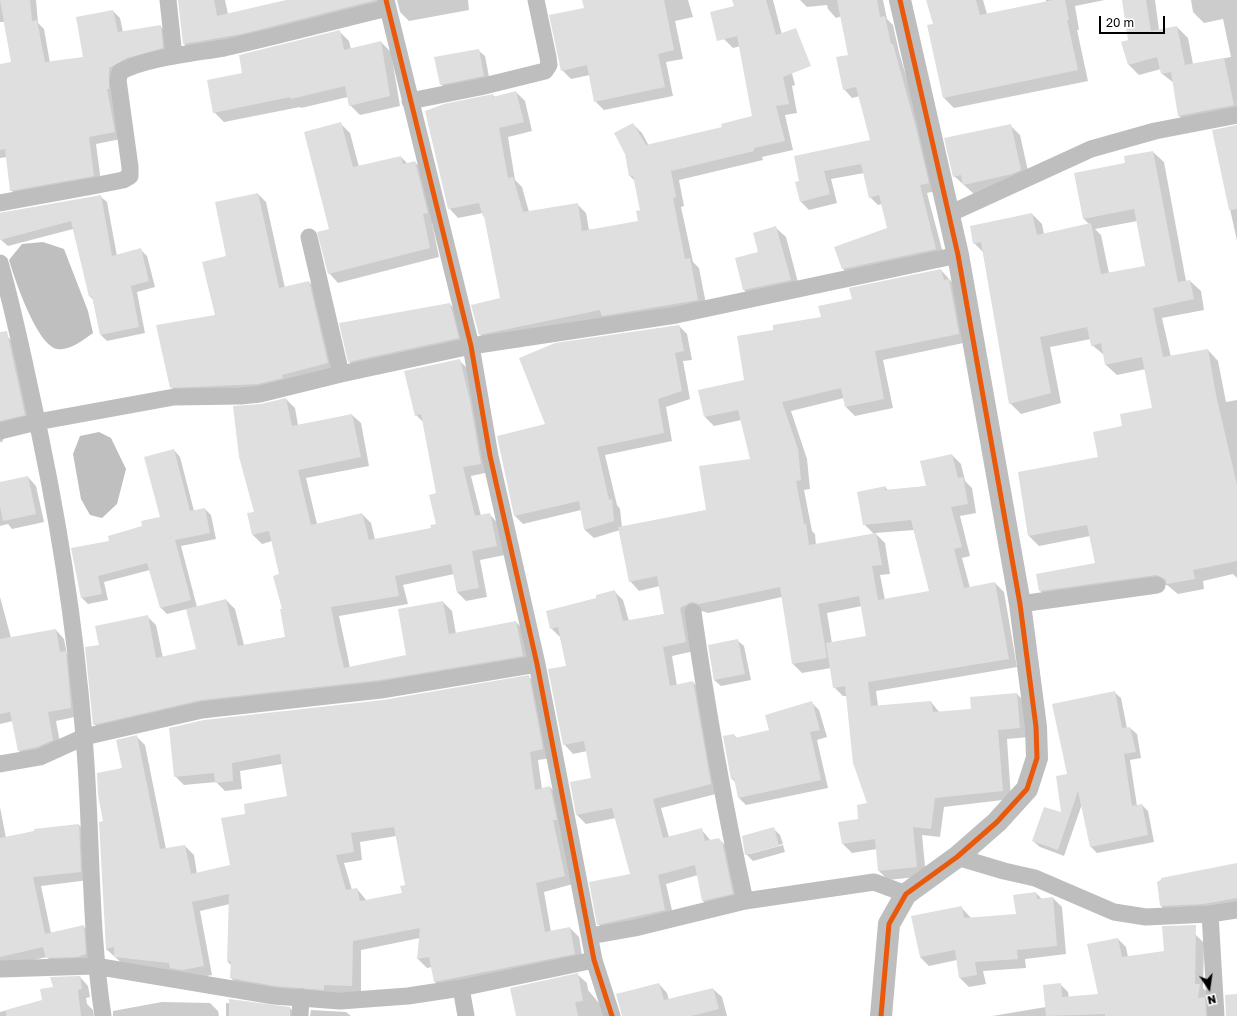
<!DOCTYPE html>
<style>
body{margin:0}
#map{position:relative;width:1237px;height:1016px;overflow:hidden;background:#fff;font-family:"Golos Text",sans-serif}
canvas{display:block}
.north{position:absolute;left:1189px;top:968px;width:40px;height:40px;-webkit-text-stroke:3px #fff;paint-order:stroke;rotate:167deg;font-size:11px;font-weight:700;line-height:16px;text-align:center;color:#000}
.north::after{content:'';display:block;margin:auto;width:14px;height:18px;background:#000;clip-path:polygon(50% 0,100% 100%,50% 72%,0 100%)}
.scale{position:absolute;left:1099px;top:16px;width:66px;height:18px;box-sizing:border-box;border:2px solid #000;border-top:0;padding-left:5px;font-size:12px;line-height:14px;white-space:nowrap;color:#000;-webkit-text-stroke:3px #fff;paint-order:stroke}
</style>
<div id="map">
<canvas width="1237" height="1016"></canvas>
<div class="north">N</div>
<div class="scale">20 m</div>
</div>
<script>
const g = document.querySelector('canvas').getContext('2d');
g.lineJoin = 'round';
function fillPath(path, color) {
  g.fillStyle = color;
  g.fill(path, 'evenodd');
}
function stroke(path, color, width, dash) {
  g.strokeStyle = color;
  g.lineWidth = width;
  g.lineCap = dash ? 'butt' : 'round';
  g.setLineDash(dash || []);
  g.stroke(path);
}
const water = new Path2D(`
 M43 242 64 249 88 311 93 333C83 340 70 351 57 349 37 345 15 280 9 260L22 244Z
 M99 432 111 438 126 469 117 504 102 518 90 515 81 499 73 454 80 436Z`);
const shadow = new Path2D(`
 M0 0H36L38 23 44 29 50 63 84 58 113 11 120 18 123 32 160 26 167 33 170 55 116 75 121 139 96 144 101 182 18 198 11 190 7 157 0 158V65L12 63 4 22H0Z
 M179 0H225L228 14 291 0H391L193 53 184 44Z
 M397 0H468L469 10 409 21 400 12Z
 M583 0H688L693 17 675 21 683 59 666 62 673 96 604 110 595 101 590 75 571 79 562 70 585 9Z
 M733 0H773L795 85 792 86 797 113 785 115 793 150 762 157 763 160 679 180 684 206 681 207 693 262 699 268 707 309 489 343 479 334 501 299 486 219 483 213 458 218 449 208 493 95 495 97 516 92 525 101 532 131 508 137 515 180 522 187 529 212 577 204 586 213 589 230 639 222 641 211 636 182 630 176 633 124 642 133 649 146 723 128 753 117 740 46 733 48 724 39 735 7Z
 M800 0H883L887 19 893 25 899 52 924 137 936 191 927 193 944 257 851 277 843 269 835 248 889 229 882 204 878 205 870 197 864 173 831 179 837 203 809 210 801 202 796 183 871 140 860 96 852 98 844 89 850 55 842 16 836 18 828 9 827 5 807 7Z
 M927 0H983L987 14 1046 2V0H1105L1075 6 1079 30H1077L1088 81 954 108 943 97 934 25Z
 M1123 0H1155L1159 30 1177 27 1188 38 1193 64 1231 57 1223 19 1204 23 1193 12 1191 0H1237V117L1190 126 1179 116 1174 83 1161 73V69L1139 75 1129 65V41Z
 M339 31 349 41 351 49 381 42 391 52 400 106 360 115 350 105 348 97 301 108 300 107 224 122 214 112 244 74Z
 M478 50 485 56 490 82 447 91 441 84Z
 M341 124 350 133 359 167 401 157 408 164 415 162 424 172 437 222 432 223 439 257 338 283 329 273Z
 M1010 125 1020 135 1030 180 974 194 954 176Z
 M1237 125V241L1213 131Z
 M1153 152 1164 162 1186 281H1190L1201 291 1204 310 1162 318 1171 357 1208 350 1218 361 1226 402 1237 400V578L1233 574 1203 581 1204 589 1178 594 1167 585 1051 601 1040 591 1096 563 1090 536 1039 546 1029 536 1099 458 1153 409 1146 369 1117 375 1106 365 1104 355 1092 345 1091 339 1050 347 1061 403 1021 414 1010 403 983 252 974 243 1032 214 1042 224 1044 234 1090 225 1084 219 1075 174 1126 163ZM1137 221 1146 266 1109 273 1101 235 1095 229Z
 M258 194 266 202 285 288 309 282 317 290 336 371 289 383 179 395 171 387 216 316Z
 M100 196 107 202 117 256 140 249 147 256 155 287 137 292 145 333 107 341 101 335 93 300 90 296 73 229 8 246 1 240 0 235V213Z
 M776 228 786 237 800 290 754 300 744 290 736 259 760 253Z
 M941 270 958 289 968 342 883 360 893 408 855 416 846 407 844 398 791 411 807 459 810 489 804 490 812 531 815 534 816 545 874 534 864 524 885 487 888 490 928 486 952 455 961 464 965 481 972 488 976 513 960 516 970 556 962 558 970 588 995 583 1004 592 1017 667 876 691 878 706 931 702 940 713 972 710 1017 694 1026 703 1029 737 1007 739 1011 799 944 807 940 837 922 835 926 876 888 880 879 871 877 849 852 853 843 844 869 804 847 696H843L834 687 831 668 802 673 793 664 782 597 708 613 702 611 696 613 695 651 672 656 677 686 693 682 702 692 720 793 661 808 669 837 701 829 711 841 719 839 731 851 742 903 712 910 703 901 698 875 666 884 674 919 607 933 598 924 631 874 616 818 586 824 577 815 571 783 592 778 587 751 573 754 564 744 567 667 560 637 551 628 598 599 614 591 623 600 629 621 665 614 660 586 639 591 630 581 620 530 594 538 585 530 581 510 523 524 515 516 547 425 679 326 687 334 692 360 683 361 690 399 666 407 672 441 605 455 617 505 620 509 622 527 707 510 751 460 741 420 714 426 705 417 745 381 774 331 822 318 854 300ZM914 530 930 592 885 600 880 575 890 574 885 543 875 533ZM862 606 867 637 832 643 827 613Z
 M450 304 460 314 468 348 359 372 349 362Z
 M8 337 20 349 37 427 5 436 2 442H0V338Z
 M459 360 468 369 490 472 471 476 481 516 489 514 498 523 505 555 480 560 487 597 466 601 457 592 454 574 403 585 408 604 339 616 347 653 350 668 408 656 443 602 452 611 456 634 516 622 525 631 531 665 103 733 94 724 100 646 147 616 156 625 163 658 197 649 187 609 167 614 161 608 150 570 104 582 108 600 88 604 82 598 72 549 110 542 161 518 174 450 180 457 194 511 205 509 211 515 216 539 181 546 197 607 226 600 235 609 244 645 286 637 280 575 272 541 262 544 253 535 248 514 255 512 261 405 286 399 295 408 298 425 352 415 361 423 369 466 306 478 317 524 362 514 371 523 375 540 432 528 437 524V494L424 423 416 415Z
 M28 477 36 486 44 522 12 529 8 524 0 526V483Z
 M0 597 11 638 56 630 64 639 67 654 74 661 79 716 56 721 61 748 27 759 18 750 13 721 0 724Z
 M737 640 744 646 751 680 721 686 714 680 709 646Z
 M529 677 538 685 551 758 538 760 542 789 550 787 559 796 573 884 544 892 551 932 570 928 579 937 583 962 444 990 435 982 432 967 427 968 418 959 420 938 361 950V994L240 987 231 978V965L228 962 230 904 200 911 212 975 191 979 124 965 106 949 104 822 136 736 145 745 166 849 185 846 194 855 197 874 231 866 247 815 288 797 282 764 240 771 242 789 225 791 216 782 184 785 175 776 383 701ZM396 836 407 886 403 893 367 901 357 889 352 890 344 863 362 860 360 842Z
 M1114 692 1121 698 1127 728H1130L1137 734 1141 758 1130 760 1137 806 1142 805 1148 811 1154 842 1097 853 1091 847 1082 804 1064 856 1040 847 1033 841 1063 814 1068 775Z
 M811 702 819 710 827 737 817 740 828 788 746 805 739 798 736 783 732 779 734 735 737 738 770 731Z
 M0 807 6 838 79 825 87 834 89 880 41 886 51 933 83 926 92 934 94 962 55 966 47 957 0 967Z
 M774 829 780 835 783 844 750 852V854L783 845 785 852 753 861 746 854Z
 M1237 864V909L1171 916 1161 906Z
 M1036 893 1042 899 1053 898 1062 907 1066 954 1025 959 1026 968 983 971 986 984 969 987 960 978 957 960 929 966 920 957 961 907 971 918 1017 915Z
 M1196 935 1204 943 1203 988 1208 993 1213 1016H992L1046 1007 1060 984 1068 992 1069 998 1099 995 1118 939 1126 947 1128 957 1165 952Z
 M578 975 587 983 588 990 604 1009 607 1016H517Z
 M80 977 88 986 90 997 86 998 87 1004 93 1010 94 1016H0V1012L43 1001 54 988Z
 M659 984 667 993 669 1000 713 989 722 997 727 1016H622Z
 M162 1002 210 1003 218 1011 219 1016H113V1011Z
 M226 1003 290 1008 298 1016H226Z
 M311 1010 346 1012 351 1016H310Z`);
const building = new Path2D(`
 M0 0H30L32 21 37 20 45 62 83 57 76 17 113 10 118 32 161 25 163 48 127 58 109 68V89H107L115 132 89 137 94 176 10 191 5 149 0 150V64L11 62Z
 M178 0H214L217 16 286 0H376L242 34 183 44Z
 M582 0H664L674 50 658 54 665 87 594 102 587 65 561 71 549 15 584 8Z
 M732 0H766L776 35 796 28 811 66 783 77 789 104 776 106 785 141 754 148V151L671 171 676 197 673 198 685 259 690 258 698 300 602 316 600 310 479 335 471 305 500 298 484 216 483 217 479 203 448 209 425 111 444 104 493 94V97L516 91 524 122 499 128 508 178 513 177 523 212 578 203 582 231 638 221 636 211 640 210 633 176H629L625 154 614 133 633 123 646 145 722 127 721 124 752 116 737 36 717 41 710 12 734 6Z
 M837 0H877L880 17 885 16 891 44H893L916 128 929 183 920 185 936 249 842 269 834 247 887 228 879 195 869 198 861 164 824 171 830 194 800 202 795 182 799 181 794 156 870 140 856 87 843 90 836 57 848 55Z
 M926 0H976L980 15 1053 0H1065L1069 20H1067L1078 70 943 98 927 25 933 24Z
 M1122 0H1146L1151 31 1177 26 1185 65 1224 58 1234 105 1178 116 1171 72 1161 74 1157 57 1128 65 1121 42 1128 40Z
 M340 30 344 50 381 41 390 96 349 106 345 86 291 99 290 97 213 113 207 80 242 73 239 55Z
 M479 49 484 76 440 85 434 57Z
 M341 122 353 167 401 156 403 164 415 161 428 213 423 214 430 248 328 274 317 232 329 229 304 132Z
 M1011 124 1021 170 1012 174 963 185 961 175 953 177 944 138Z
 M1237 125V209L1229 210 1212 130Z
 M1153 151 1178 282 1190 280 1194 299 1153 308 1163 357 1208 349 1216 395 1237 485V561L1193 570 1195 579 1167 584 1165 579 1156 575 1039 591 1036 574 1095 563 1087 525 1028 536 1018 472 1098 457 1093 432 1122 426 1120 414 1152 408 1142 357 1105 365 1101 343 1091 346 1087 327 1040 337 1051 393 1009 404 981 242 973 244 970 226 1032 213 1037 235 1091 223 1101 274 1145 266 1134 209 1083 219 1074 173 1125 163 1124 156Z
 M258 193 279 288 309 281 328 363 282 375 283 378 258 384 170 388 156 325 215 315 202 262 226 256 215 202Z
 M101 195 112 256 141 248 149 281 131 286 139 327 100 335 92 296 89 297 71 221 0 240V213Z
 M776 226 791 280 743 290 735 258 758 252 753 233Z
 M941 269 944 280 949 279 959 334 875 351 884 399 845 407 841 388 782 402 798 449 801 480 796 481 804 524H806L809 545 876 533 882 565 872 566 878 600 929 591 911 520 863 525 857 492 886 486 885 490 926 486 920 461 952 454 958 478 963 477 968 504 951 507 962 547 954 549 964 588 995 582 1009 659 868 682 871 706 931 701 933 712 971 709 970 697 1017 693 1020 728 998 730 1003 791 935 798 931 829 913 827 917 867 878 871 875 839 842 844 838 822 858 819 857 805 867 803 853 763 845 686 833 688 826 643 866 636 859 596 818 604 827 658 792 664 780 587 699 604 691 602 680 608 686 642 663 647 670 686 693 681 711 784 653 799 663 838 702 828 705 841 719 838 720 841H722L733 894 702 901 695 865 658 875 665 910 597 925 589 882 630 874 612 808 576 815 570 782 591 778 584 741 563 745 548 669 566 666 558 627 550 629 546 611 596 598V595L615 590 623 621 664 614 657 576 629 582 618 527 706 510 699 466 750 459 738 410 704 417 698 390 744 380 737 336 773 330V325L821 317 818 306 852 299 849 288Z
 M450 303 459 338 348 362 339 323Z
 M679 325 684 351 675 353 682 391 658 399 664 433 597 447 609 500 612 499 614 521 584 530 579 501 514 516 497 436 545 424 519 358 555 343Z
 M7 331 25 415 0 421V332Z
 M460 359 470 401 481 464 463 467 475 516 490 513 497 546 472 551 479 588 457 592 451 564 395 576 399 596 331 607 338 643 344 668 406 655 398 609 443 601 449 634 516 621 523 656 380 680 201 700 93 725 85 647 99 645 95 626 148 615 156 658 196 649 186 609 226 599 238 646 285 637 280 609H282L273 576 279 574 269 531 252 535 247 513 254 512 239 457 233 406 261 404 286 398 292 426 352 414 361 457 298 470 311 525 362 513 369 540 431 528 430 525 436 524 429 495 436 493 421 414 415 416 404 371Z
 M174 449 190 511 205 508 210 533 175 540 191 600 160 608 147 563 98 576 102 594 81 598 71 548 109 541 108 536 142 526 141 521 160 517 144 457Z
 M28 476 36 514 3 521 0 507V482Z
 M56 629 60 652 66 651 71 708 48 712 53 740 37 747 18 751 10 712 0 714V639Z
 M738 639 745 674 714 680 708 645Z
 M529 675 543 749 530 752 535 790 550 786 557 820H553L565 876 536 883 545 932 570 927 575 954 434 982 429 957 417 959 420 928 353 941 352 986 324 985V990L275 986 230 978 231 961 227 962 229 894 192 902 204 966 182 970 170 968 169 963 114 957V947L106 949 99 822 103 821 98 795 97 773 122 768 116 740 137 735 160 849 185 845 191 874 230 865 221 818 245 814 244 804 287 796 280 754 232 763 233 781 215 783 214 773 174 777 169 728 204 720 383 700ZM394 827 405 885 400 886 402 893 360 901 357 888 346 890 336 855 354 852 351 833Z
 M1115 691 1122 728 1130 727 1136 752 1124 754 1132 806 1142 804 1148 835 1090 847 1078 791 1058 850 1032 841 1044 807 1061 812 1056 776 1067 774 1052 704Z
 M812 701 820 730 810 732 821 780 738 798 734 778 731 779 723 736 734 734 735 738 769 730 765 715Z
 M79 824 81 872 33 877 45 934 84 925 86 954 77 957 46 958 43 947 0 957V838L34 831V829Z
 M774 827 779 846 745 855 742 836Z
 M1237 863V898L1203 904 1160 906 1157 882 1161 880V878Z
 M1036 892 1037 899 1053 897 1057 946 1017 950 1018 959 975 962 977 975 959 978 955 950 920 957 911 916 962 906 964 918 1016 914 1013 895Z
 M1196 925 1195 984H1200L1198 998 1205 997 1206 1016H1105V1014L1046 1016 1043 985 1061 983 1062 997 1098 994 1087 944 1118 938 1122 957 1164 951 1162 926Z
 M578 973 583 1001 575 1002 578 1016H516L510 988Z
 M80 976 82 989 78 990 81 1016H6V1010L42 1000 40 989 53 987 50 977Z
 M659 983 664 1000 713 988 719 1009 691 1016H622L616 994Z
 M1237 994V1016H1226L1225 995Z
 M229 999 290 1007V1016H229Z`);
const minor = new Path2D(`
 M168 0 174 56
 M386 0 471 346 490 456 537 664 594 960 612 1016
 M410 101 480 87 545 71 549 65 548 57 536 0
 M0 203 93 186 123 180 130 176V167L118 80 120 72C144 58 195 53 224 48 279 36 333 21 388 8
 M949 214 1091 149 1155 131 1237 115
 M309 237 341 374
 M0 263C12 304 21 347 30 389 56 504 75 620 84 737 92 830 89 924 103 1016
 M0 431 37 422 174 397 241 396 260 394 341 374 471 346 676 315 958 255
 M1020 604 1157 585
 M693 612C707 709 724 805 745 901
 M0 764 40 757 84 737 202 710 381 690 537 664
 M957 857 1004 871 1035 878 1114 912 1146 917 1210 914 1237 910
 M1210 914 1216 1016
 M590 936 635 928 745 901 874 882 906 894
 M0 969 95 966 274 996 340 1001 408 996 461 988 594 960
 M461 988 466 1016
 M300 1016 301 997`);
const tertiary = new Path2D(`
 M881 1016 889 924 906 894 957 857 997 822 1027 789 1037 758 1036 727 1020 604 958 255 900 0`);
const cycleway = new Path2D(`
 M386 0 471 346 490 456 537 664 594 960 612 1016
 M881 1016 889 924 906 894 957 857 997 822 1027 789 1037 758 1036 727 1020 604 958 255 900 0`);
fillPath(water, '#bfbfbf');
fillPath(shadow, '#0003');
fillPath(building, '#dfdfdf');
stroke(minor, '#bebebe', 17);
stroke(tertiary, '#bebebe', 22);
stroke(cycleway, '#e8590c', 5);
</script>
